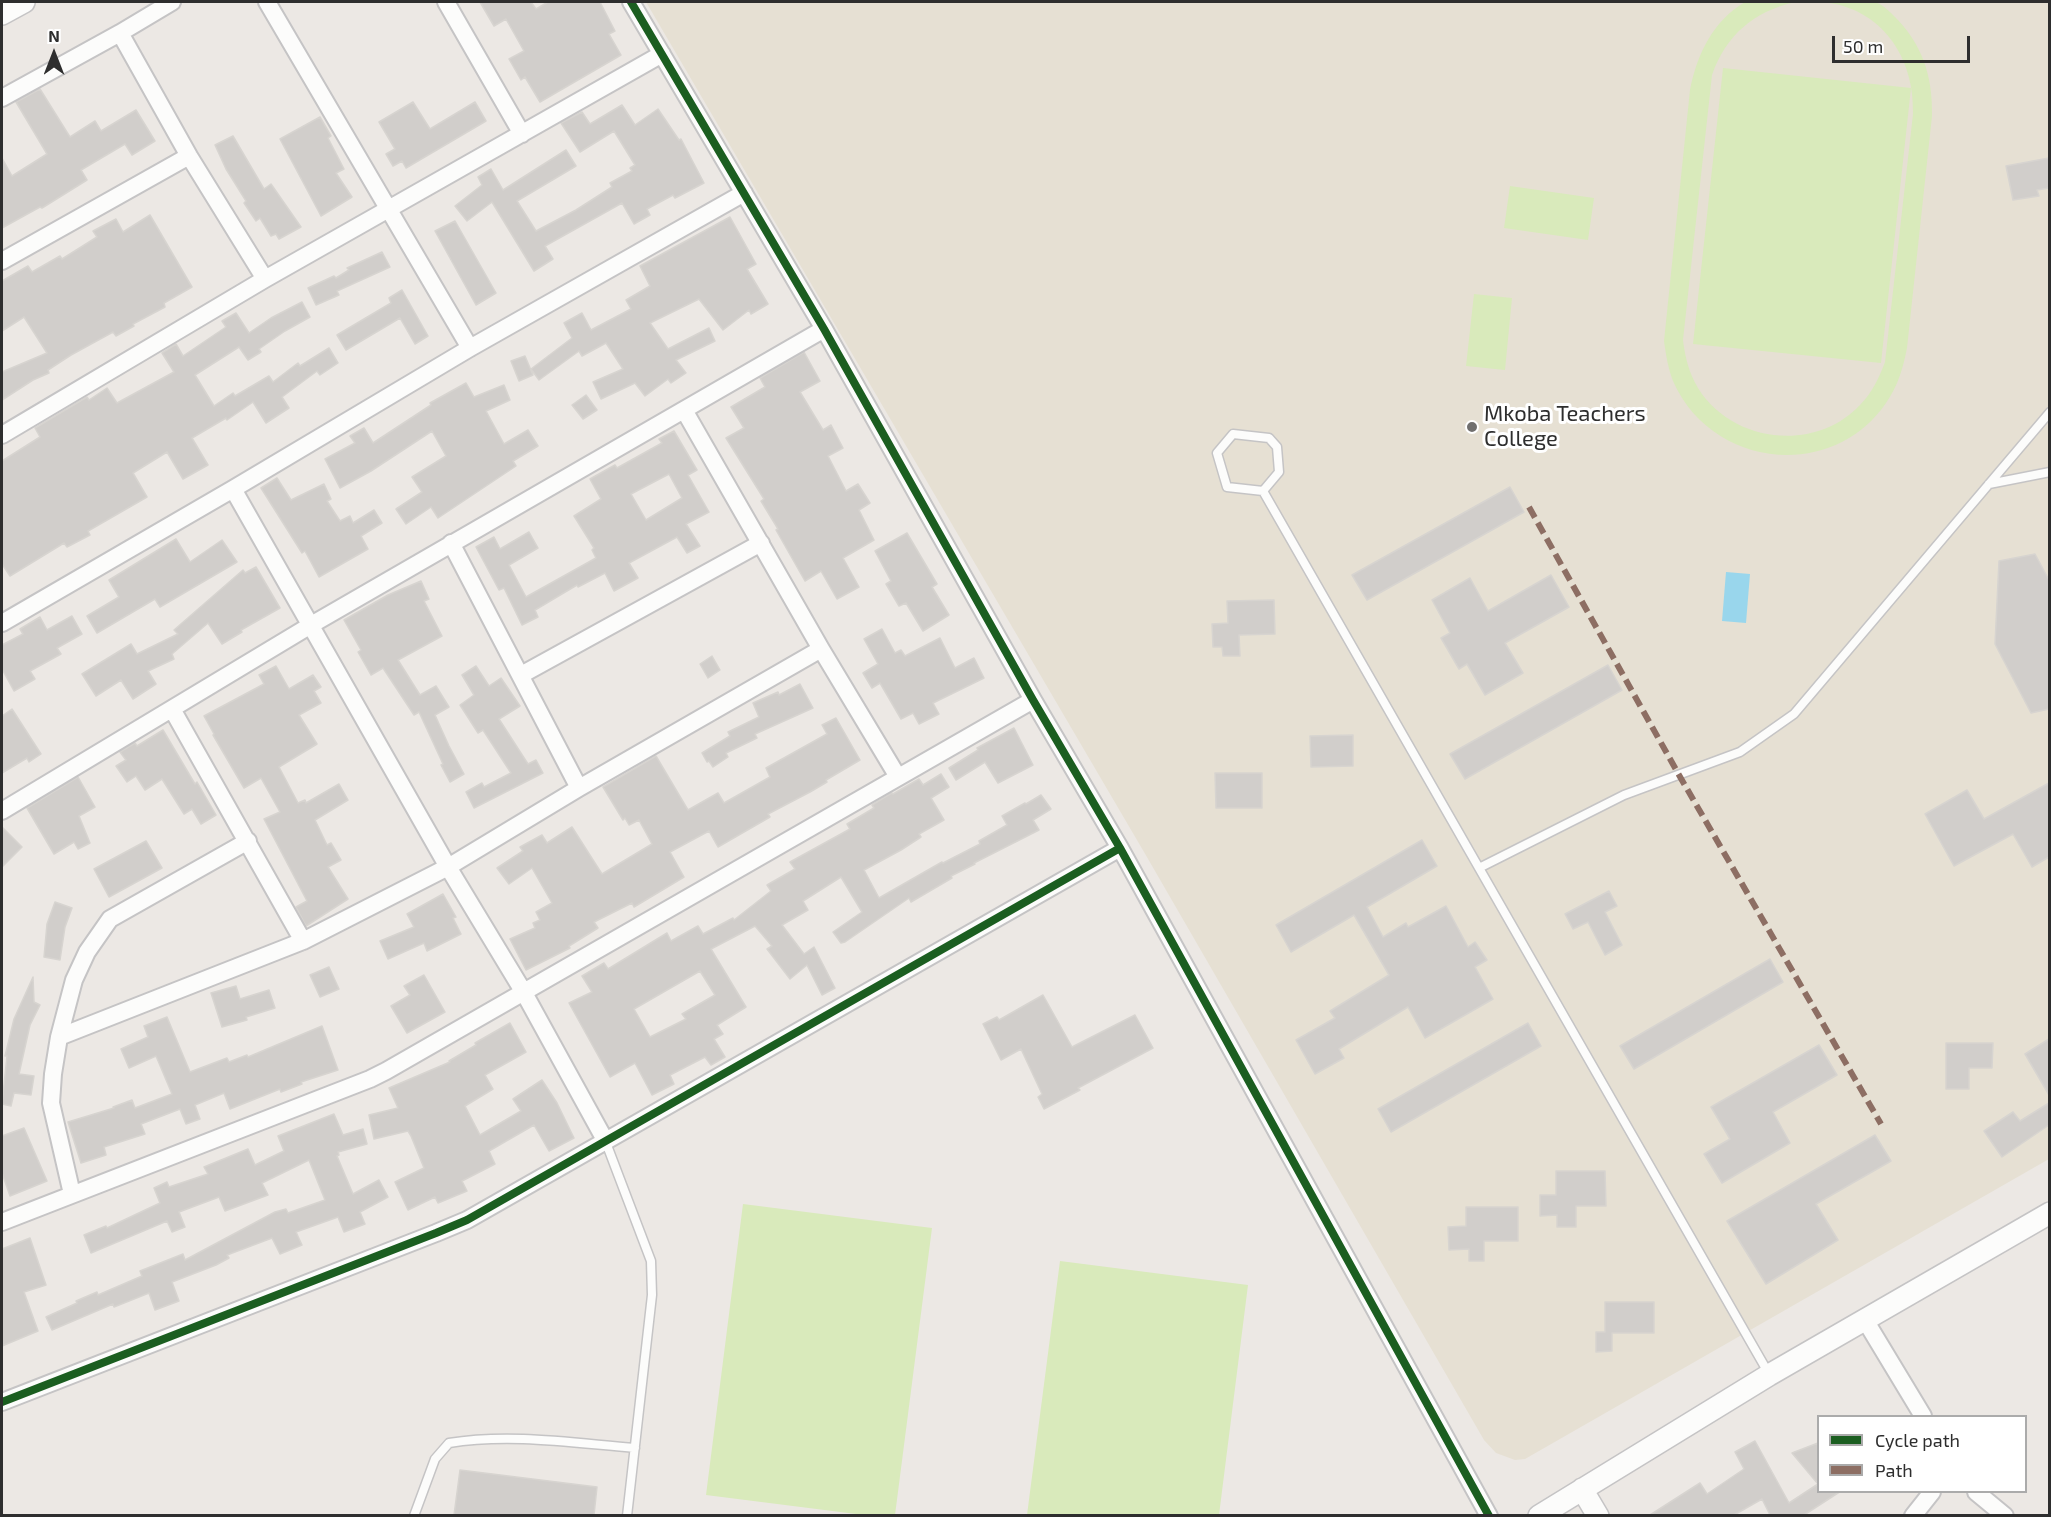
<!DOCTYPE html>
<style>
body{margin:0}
#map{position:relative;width:2051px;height:1517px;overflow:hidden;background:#ece8e4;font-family:"Exo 2",sans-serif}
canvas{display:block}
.frame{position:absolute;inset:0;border:3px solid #2e2e2e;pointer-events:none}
.legend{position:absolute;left:1817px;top:1415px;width:210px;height:78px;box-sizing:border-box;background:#fff;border:2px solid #ababab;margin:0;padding:8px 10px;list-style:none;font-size:18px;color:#2e2e2e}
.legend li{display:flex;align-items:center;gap:12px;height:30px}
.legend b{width:30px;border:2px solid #ababab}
.north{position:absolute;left:24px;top:24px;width:60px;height:60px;-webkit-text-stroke:4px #fff;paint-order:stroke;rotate:0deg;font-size:16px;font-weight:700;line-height:24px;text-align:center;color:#2e2e2e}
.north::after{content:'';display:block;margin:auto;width:21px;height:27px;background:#2e2e2e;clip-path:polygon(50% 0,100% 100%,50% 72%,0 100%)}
.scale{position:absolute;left:1832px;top:36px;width:138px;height:27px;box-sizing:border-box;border:3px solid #2e2e2e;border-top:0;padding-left:8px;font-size:18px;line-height:21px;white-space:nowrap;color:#2e2e2e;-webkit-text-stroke:4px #fff;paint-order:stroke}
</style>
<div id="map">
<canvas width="2051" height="1517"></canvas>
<div class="frame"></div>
<ul class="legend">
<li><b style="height:8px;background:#1b5e20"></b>Cycle path</li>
<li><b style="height:8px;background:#8d6e63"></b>Path</li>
</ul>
<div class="north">N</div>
<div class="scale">50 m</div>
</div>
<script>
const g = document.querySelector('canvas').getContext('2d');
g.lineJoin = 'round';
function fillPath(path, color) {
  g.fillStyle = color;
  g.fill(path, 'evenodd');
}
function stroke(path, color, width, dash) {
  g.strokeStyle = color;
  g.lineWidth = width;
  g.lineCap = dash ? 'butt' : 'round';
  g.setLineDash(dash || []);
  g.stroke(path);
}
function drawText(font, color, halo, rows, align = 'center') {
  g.font = font + ' "Exo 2",sans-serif';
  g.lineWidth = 6;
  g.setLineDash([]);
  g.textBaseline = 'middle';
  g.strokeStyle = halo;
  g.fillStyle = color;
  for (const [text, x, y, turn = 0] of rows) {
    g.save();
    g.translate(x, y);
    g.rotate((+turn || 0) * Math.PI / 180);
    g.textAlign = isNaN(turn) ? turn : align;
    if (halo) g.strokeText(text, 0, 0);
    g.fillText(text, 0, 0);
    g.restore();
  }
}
const education = new Path2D(`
 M646 2H2049V1159L1525 1459 1515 1460 1496 1453 1484 1440 1144 852Z`);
const pitch = new Path2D(`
 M1745 2H1796C1754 11 1726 35 1712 75L1683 340C1685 357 1689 373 1698 388 1732 443 1815 453 1860 405 1872 393 1879 378 1885 362L1913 114C1915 58 1882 8 1823 2 1839 1 1858 0 1874 2 1881 3 1888 10 1893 15 1922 43 1933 76 1932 116L1907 348C1903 368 1898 386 1886 403 1832 482 1711 468 1673 381 1668 368 1666 355 1664 341L1690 90C1697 54 1713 21 1745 2Z
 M1723 68 1911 88 1881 363 1693 344Z
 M1510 186 1594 198 1588 240 1504 228Z
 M1474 294 1512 298 1505 370 1466 366Z
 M743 1204 932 1228 895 1515H864L706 1495Z
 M1060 1261 1248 1285 1219 1515H1027Z`);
const water = new Path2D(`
 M1726 572 1750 574 1746 623 1722 621Z`);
const building = new Path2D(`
 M480 2H531L536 9 548 2H600L615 31 609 34 621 55 540 102 525 77 521 80 509 59 524 51 506 19 494 26Z
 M40 89 70 137 95 121 101 131 136 110 155 141 132 155 125 144 81 170 87 180 42 208 40 207 2 228V158L12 176 47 154 16 102Z
 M413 102 430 129 475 102 486 121 406 168 402 161 393 166 386 154 395 149 379 122Z
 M622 105 635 125 658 109 679 140 681 139 704 183 675 198 673 195 647 209 650 215 634 224 622 203 545 246 553 259 534 271 492 202 467 221 455 206 482 185 478 177 491 169 503 190 566 150 576 166 517 201 536 231 576 210 612 187 610 183 632 171 630 168 635 165 614 131 580 152 561 123 582 112 590 124Z
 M320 117 331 136 328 138 344 169 336 173 352 197 321 216 280 139Z
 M233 136 264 189 271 184 301 227 279 239 276 234 271 236 260 218 256 221 244 203 246 201 226 169 215 145Z
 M2049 158V188L2037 190 2039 196 2013 200 2006 166Z
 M150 215 192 287 164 303 165 307 133 324 134 326 116 336 113 332 71 355 48 370 49 373 33 380 2 400V372L47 353 24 317 2 331V281L28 266 32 272 60 256 62 259 97 237 93 231 116 219 123 232Z
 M730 217 756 264 747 269 768 304 751 314 749 310 723 330 699 299 650 323 668 349 709 328 715 341 676 360 686 373 671 383 668 379 645 396 635 383 601 399 593 382 623 369 606 343 582 356 579 351 539 380 531 369 572 338 564 323 582 313 591 330 631 309 626 300 650 286 640 266Z
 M455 221 496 293 476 305 435 231Z
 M382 252 390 267 337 291 339 295 316 305 308 288 334 276 336 278 349 270 347 268Z
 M402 290 428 336 415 344 400 318 346 350 337 335 391 303 389 298Z
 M302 302 310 317 285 331 259 349 261 352 248 360 239 347 195 375 214 406 233 393 235 396 269 376 273 382 298 363 300 366 329 348 338 363 320 375 317 371 282 397 289 408 266 423 253 402 227 420 226 418 192 438 208 465 183 479 167 452 133 473 147 497 88 531 90 535 67 547 64 543 10 576 2 564V461L40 437 35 428 87 397 89 400 107 388 117 403 174 372 162 353 176 344 183 356 226 327 222 321 236 313 249 333 271 318Z
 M804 352 820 381 800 392 823 430 831 425 843 448 828 456 846 491 858 484 870 503 859 510 874 540 843 558 859 587 837 599 821 571 805 581 776 530 778 529 761 501 764 499 726 438 744 428 731 407 765 387 760 378Z
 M525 356 533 375 519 381 511 361Z
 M466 383 474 397 504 385 510 400 486 411 504 444 528 430 538 446 513 461 516 466 438 518 431 507 406 524 396 509 422 492 412 477 446 456 432 431 371 471 340 488 325 459 355 443 350 436 364 428 373 443 431 405 430 403Z
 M586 395 597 410 583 419 572 405Z
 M674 431 697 470 688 475 709 512 686 524 700 546 687 553 677 537 629 563 638 578 614 591 605 573 578 587 577 585 535 610 538 617 522 625 504 588 499 590 476 547 494 537 500 549 529 532 538 548 509 565 526 597 596 558 592 550 594 548 574 516 601 499 590 479 615 465 617 468 662 443 659 439ZM669 474 682 498 646 520 631 494Z
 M277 478 291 500 324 484 331 499 327 501 340 521 350 516 353 523 374 510 382 523 361 536 368 549 319 577 305 551 302 553 261 488Z
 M1510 487 1524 512 1367 600 1352 575Z
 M907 533 937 584 932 587 949 615 923 631 906 603 899 606 886 584 891 581 875 551Z
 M176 539 190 562 222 540 237 562 160 607 155 599 97 633 87 616 119 597 109 580Z
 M2035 554 2049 580V709L2031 713 1995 644 1999 561Z
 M256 567 280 608 241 630 242 632 222 644 208 623 172 654 174 659 148 671 156 684 133 699 121 680 96 696 82 674 131 644 137 654 178 634 174 630 243 570 245 573Z
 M1551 575 1569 607 1505 643 1523 673 1485 695 1467 664 1459 669 1441 638 1450 633 1432 600 1470 578 1488 611Z
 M421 581 429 599 424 601 442 636 398 660 420 695 436 686 449 707 435 715 449 746 464 774 450 782 441 765 443 764 419 712 414 715 383 668 371 675 358 652 361 650 344 620 388 595Z
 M1274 600 1275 634 1239 635 1240 656H1223L1222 647H1213L1212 624 1228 623 1227 601Z
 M72 616 82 634 57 648 61 654 30 671 35 679 14 691 2 669V645L23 634 20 629 40 617 47 630Z
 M882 629 895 653 901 650 905 656 940 638 955 668 974 658 984 678 933 703 939 714 919 724 913 713 901 719 880 683 872 688 863 673 878 664 864 639Z
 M712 656 720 670 708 678 700 664Z
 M1608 665 1622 690 1465 779 1450 754Z
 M276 666 289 689 313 675 321 687 314 691 321 703 299 715 317 744 279 767 298 803 305 800 306 803 339 784 348 800 315 820 327 845 331 843 341 860 328 867 348 899 306 926 296 907 307 901 264 819 280 812 261 778 244 788 213 735 214 734 204 716 264 684 259 675Z
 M476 666 489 686 501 678 520 706 499 719 528 764 536 760 543 773 474 808 466 792 482 783 484 787 511 773 483 730 478 733 460 705 474 695 462 675Z
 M800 684 813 708 755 734 757 738 726 753 728 757 713 767 709 761 707 762 702 753 730 736 728 732 759 717 753 703 778 692 779 695Z
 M12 709 41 754 29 762 27 758 2 773V716Z
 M836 718 860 760 826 780 827 782 810 792 768 814 770 817 718 847 709 831 670 852 684 877 634 907 632 903 594 922 598 928 569 946 570 948 526 970 510 939 535 928 533 923 540 920 536 912 552 903 532 868 509 884 497 868 523 851 520 847 542 835 547 843 572 827 602 874 652 844 639 820 629 825 625 818 623 820 603 787 656 756 688 810 718 793 724 803 770 777 766 768 827 734 822 725Z
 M1014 728 1033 765 998 783 985 762 956 780 949 768 978 750 977 748Z
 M163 730 195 784 197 782 216 815 201 824 192 809 184 814 162 779 145 790 136 776 127 782 116 766 126 760 120 752 135 743 137 746Z
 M1353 735V766L1311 767 1310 736Z
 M1215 773H1262V808H1216Z
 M941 774 949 787 931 798 944 820 919 834 921 837 901 850 864 870 879 898 942 862 943 863 980 844 979 841 1007 825 1002 816 1025 803 1026 804 1041 795 1051 809 1033 820 1039 830 974 863 975 864 951 876 952 878 911 902 909 898 845 942 841 943 833 932 862 912 841 877 803 901 808 910 782 925 804 954 814 947 835 988 822 995 807 965 790 979 767 949 772 946 755 926 711 949 746 1007 717 1025 723 1034 714 1039 725 1057 711 1065 705 1057 670 1075 674 1084 652 1095 635 1063 610 1077 569 1003 592 992 582 976 604 963 608 969 667 933 671 941 698 926 703 934 733 918 734 920 771 891 767 885 795 869 790 862 850 829 847 824 874 808 872 805 885 797 892 793 893 794 919 779 923 785ZM700 971 715 995 682 1014 686 1019 650 1037 634 1009Z
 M78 777 95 807 79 816 90 843 78 849 74 842 54 854 27 808Z
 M2049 783V857L2032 867 2013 834 1954 866 1925 814 1967 790 1984 819Z
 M2 827 22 847 2 867Z
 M1422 840 1437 866 1367 907 1383 937 1406 923 1408 927 1446 906 1468 947 1475 942 1487 960 1475 967 1493 999 1425 1038 1408 1007 1339 1049 1344 1058 1315 1074 1296 1040 1335 1018 1330 1011 1389 975 1354 915 1291 952 1276 925Z
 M146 841 162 868 109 897 94 869Z
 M1609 891 1617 906 1605 912 1622 945 1605 955 1588 922 1573 929 1565 914Z
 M443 894 456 917 453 918 461 934 427 951 424 943 388 959 380 941 414 927 407 914Z
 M55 902 72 908 65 927 60 960 44 957 47 924Z
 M1770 959 1783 982 1634 1069 1620 1046Z
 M329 967 339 989 320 997 310 975Z
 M424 975 445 1012 407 1033 391 1006 410 995 404 986Z
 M33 977 34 1002 40 1005 30 1025 19 1074 34 1076 31 1095 14 1093 11 1106 2 1104 7 1056H5L14 1019Z
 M236 986 240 999 269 990 275 1008 246 1017 247 1020 222 1027 211 993Z
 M1043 995 1072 1047 1135 1015 1153 1048 1078 1088 1080 1090 1044 1109 1038 1097 1042 1094 1021 1049 1001 1060 983 1024 997 1017 999 1020Z
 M167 1017 190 1072 227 1058 229 1062 247 1055 248 1057 322 1026 338 1070 301 1082 302 1084 281 1092 280 1089 230 1109 224 1093 195 1105 200 1119 186 1124 180 1109 141 1124 145 1134 104 1147 106 1155 81 1163 68 1122 114 1108 113 1107 132 1100 135 1108 172 1094 156 1056 129 1068 121 1049 148 1037 144 1026Z
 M510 1023 526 1052 485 1075 493 1089 465 1106 480 1135 521 1111 513 1099 542 1080 557 1103 574 1138 549 1151 534 1125 489 1151 495 1164 462 1181 467 1191 438 1203 435 1197 408 1210 395 1182 424 1168 411 1136 408 1131 374 1139 369 1115 398 1108 389 1088 450 1062 449 1061 476 1045 475 1043Z
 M1528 1023 1541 1046 1391 1132 1378 1109Z
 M2049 1039V1095L2025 1054Z
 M1946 1043H1993L1992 1068H1969V1089H1946Z
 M1819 1045 1837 1075 1773 1112 1790 1143 1722 1183 1704 1154 1730 1139 1711 1107Z
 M2049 1103V1125L2002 1157 1984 1131 2013 1112 2020 1121Z
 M334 1114 343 1135 363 1129 367 1144 338 1152 339 1155 337 1156 353 1194 379 1180 388 1197 360 1212 365 1224 344 1232 338 1217 296 1232 302 1245 280 1254 272 1238 227 1255 229 1258 216 1265 172 1282 179 1301 155 1310 149 1293 114 1307 113 1304 52 1330 46 1317 77 1303 76 1301 97 1292 98 1295 142 1276 140 1271 183 1254 185 1260 275 1212 286 1209 288 1213 325 1200 309 1160 262 1183 268 1195 225 1211 219 1197 179 1212 185 1227 172 1232 167 1221 91 1253 84 1235 106 1226 107 1228 160 1203 154 1188 167 1182 169 1187 208 1174 204 1167 248 1149 255 1165 284 1151 278 1136Z
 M24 1128 47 1181 10 1196 2 1173V1136Z
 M1875 1135 1891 1161 1816 1204 1838 1240 1766 1284 1727 1221Z
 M1556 1171H1605L1606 1206H1576V1227H1557V1215L1540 1216V1195H1556Z
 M1466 1207H1518V1241H1484V1261H1469V1249L1449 1250 1448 1227 1466 1226Z
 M30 1238 46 1285 24 1292 38 1331 2 1346V1249Z
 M1605 1302H1654V1333H1612V1351L1596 1352V1332H1605Z
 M1755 1441 1789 1503 1818 1484 1792 1453 1818 1443V1491H1841L1804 1515H1770L1762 1499 1734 1515H1650L1700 1483 1707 1494 1744 1469 1735 1452Z
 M460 1470 597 1487 594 1515H454Z`);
const service = new Path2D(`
 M1233 434 1269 438 1277 447 1279 472 1263 491 1227 487 1217 453Z
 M1989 484 2050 472
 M1263 491 1769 1374
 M1479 868 1624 795 1740 752 1794 714 2050 412
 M605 1140 651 1261 652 1295 627 1516
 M414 1516 435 1459 449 1443C510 1433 573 1443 635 1448`);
const minor = new Path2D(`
 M267 2 470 348
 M446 2 522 134
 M631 2 824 329 1033 700 1120 848 1489 1516
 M120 33 189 156 265 279
 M2 98 120 33 172 2
 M2 261 189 156
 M684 410 821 649 898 777
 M2 435 265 279 662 54
 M233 489 448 867 523 991 605 1140
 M451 543 579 788
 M2 623 233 489 470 348 744 193
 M521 675 761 543
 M172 709 303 941
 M2 811 311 625 824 329
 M59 1037 303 941 448 867 579 788 821 649
 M72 1194 51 1103 53 1074 59 1037 74 980 87 952 110 919 248 841
 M2 1222 370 1079 386 1071 1033 700
 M1865 1320 1923 1416
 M2 1402 436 1233 467 1220 1120 848
 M1976 1492 2005 1516
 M1913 1516 1932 1492`);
const tertiary = new Path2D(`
 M2 14 24 2
 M1582 1489 1598 1516
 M1539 1516 1769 1375 2050 1213`);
const quiet = new Path2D(`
 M1529 507 1679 775 1881 1124`);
const cycleway = new Path2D(`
 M631 2 824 329 1033 700 1120 848 1489 1516
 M2 1402 436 1233 467 1220 1120 848`);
const markers = [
 [1472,427,6,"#706f6e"]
];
const poiNames = [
 ["Mkoba Teachers",1484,414],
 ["College",1484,439]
];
fillPath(education, '#e6e0d3');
fillPath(pitch, '#d9eabb');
fillPath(water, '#99d6ec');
fillPath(building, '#d1cecb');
stroke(building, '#d7d4d0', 1.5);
stroke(service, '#c5c4c5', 11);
stroke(minor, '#c5c4c5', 20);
stroke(tertiary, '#c5c4c5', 24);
stroke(service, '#fcfcfb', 8);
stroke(minor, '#fcfcfb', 16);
stroke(tertiary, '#fcfcfb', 21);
stroke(quiet, '#8d6e63', 6, [12, 6]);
stroke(cycleway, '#1b5e20', 8);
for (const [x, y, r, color] of markers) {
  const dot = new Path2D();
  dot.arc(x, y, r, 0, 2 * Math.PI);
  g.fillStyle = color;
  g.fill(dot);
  stroke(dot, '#fff', 2);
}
drawText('22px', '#2e2e2e', '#fff', poiNames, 'left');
</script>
